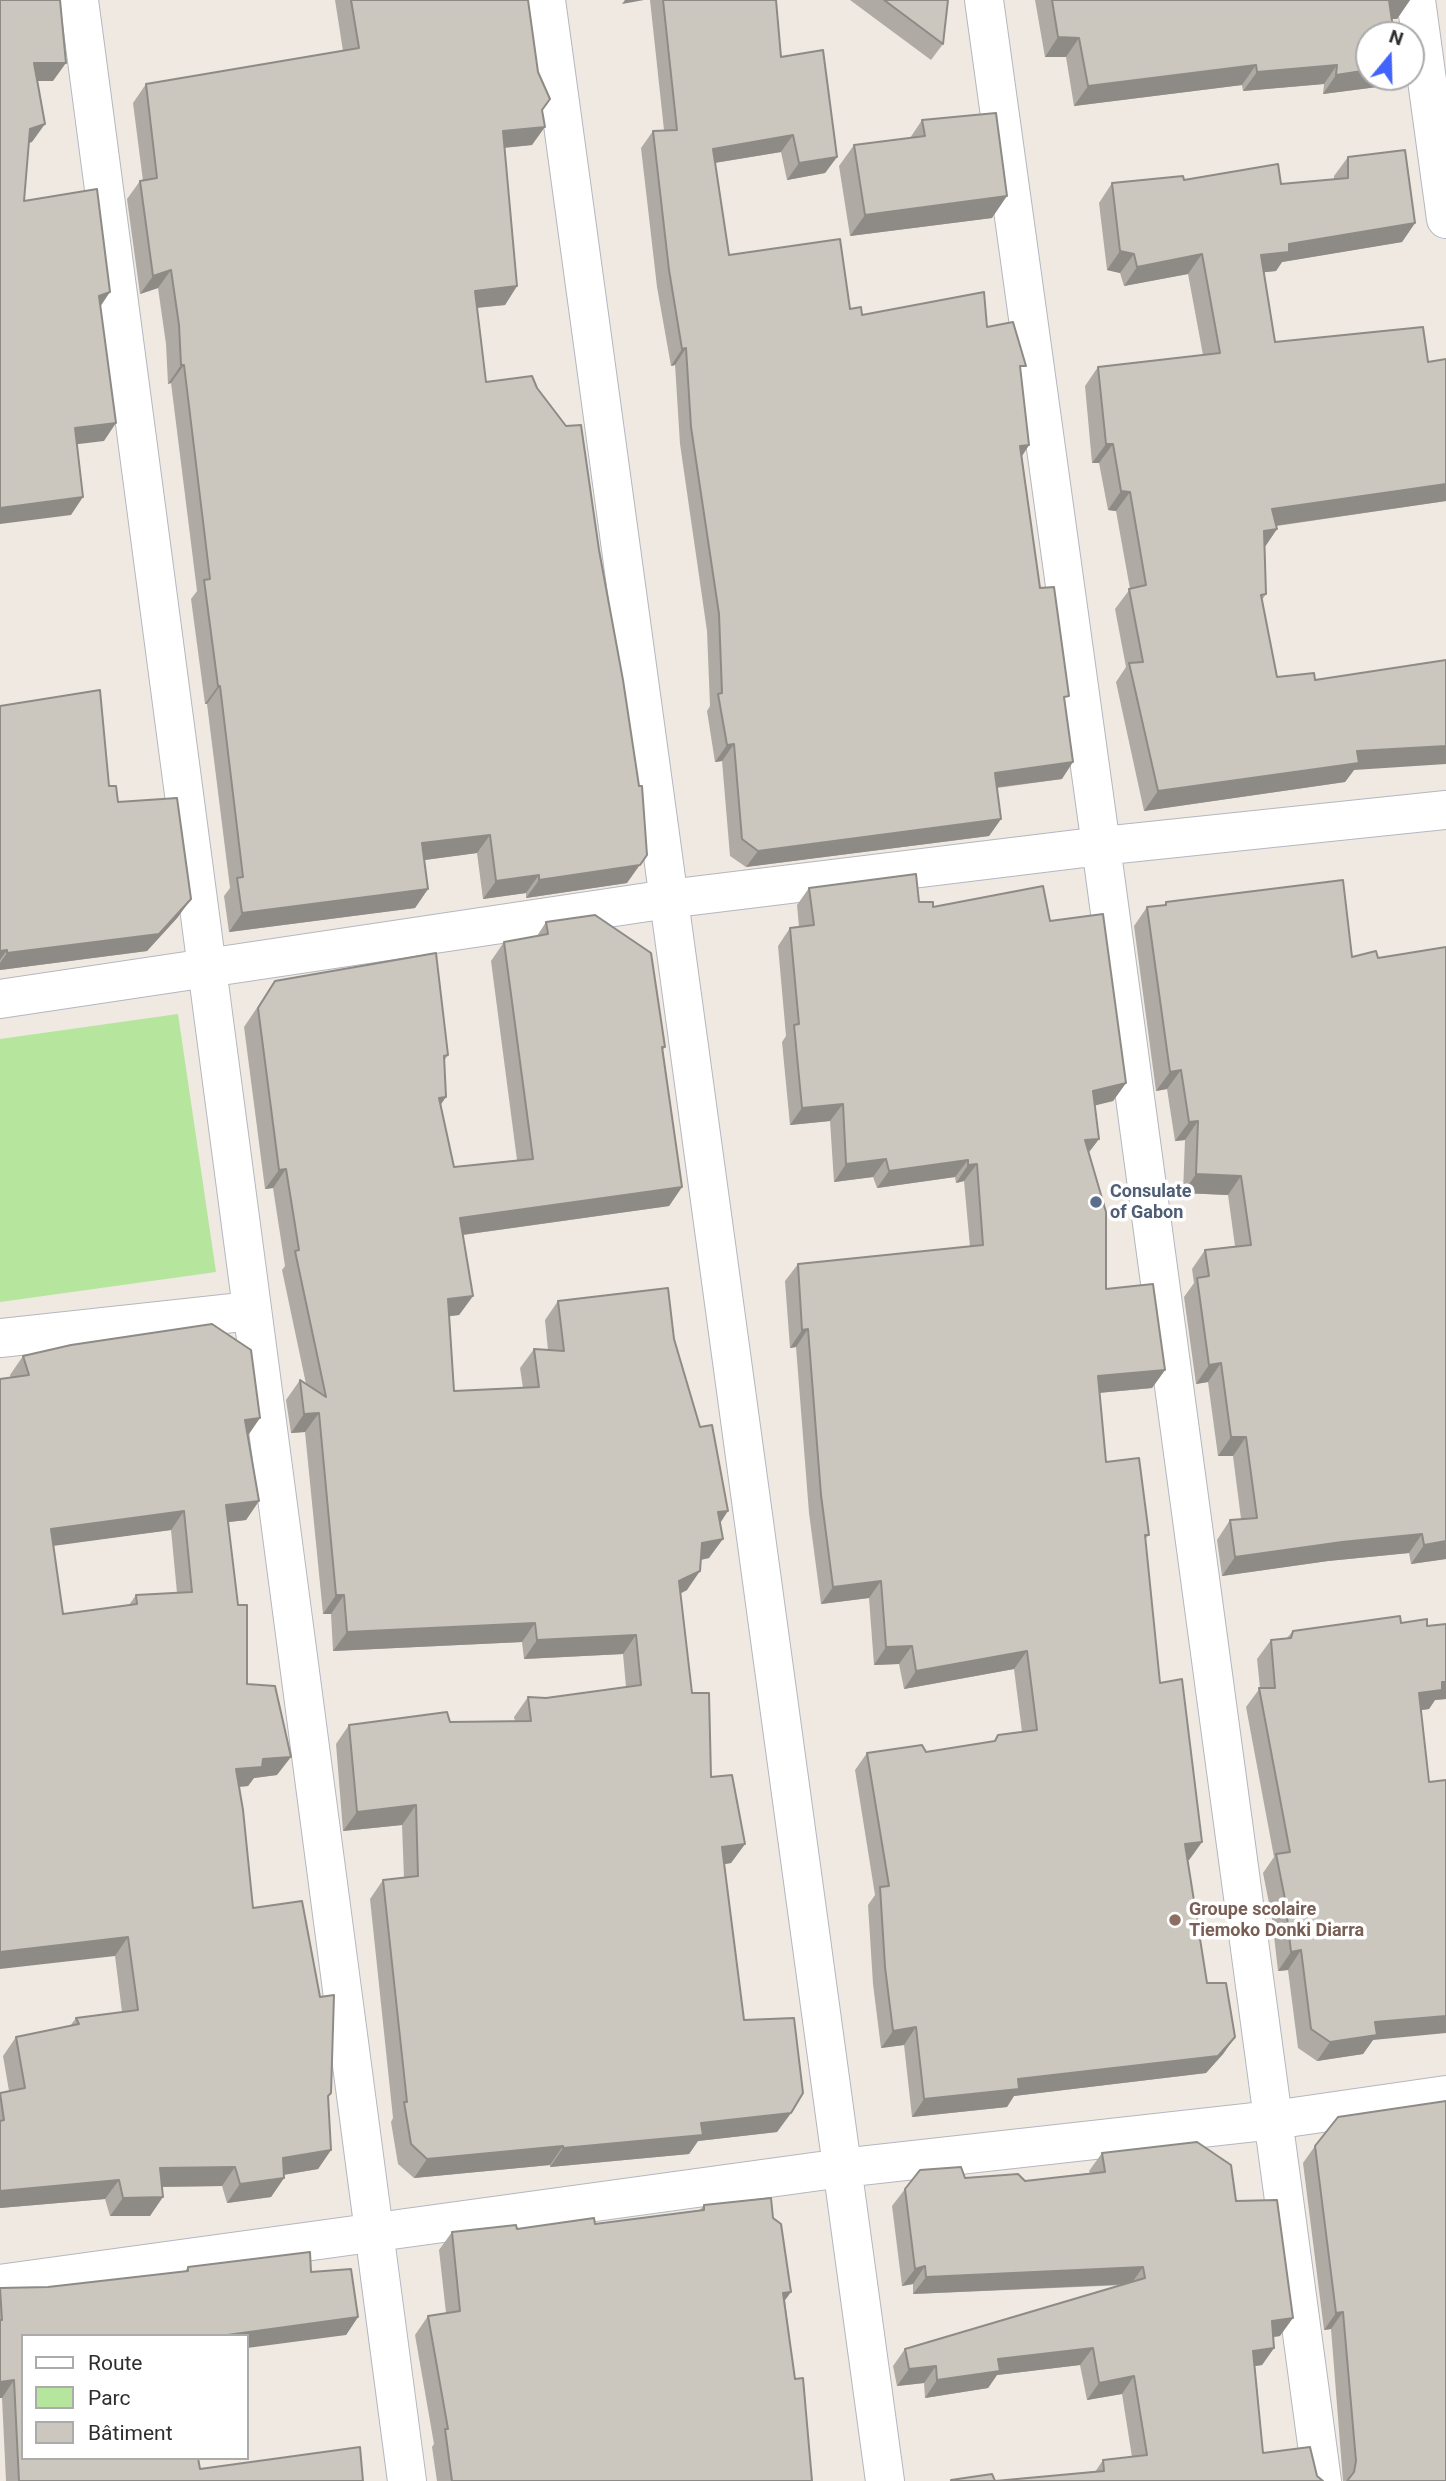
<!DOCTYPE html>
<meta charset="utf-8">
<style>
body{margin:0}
#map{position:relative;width:1446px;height:2481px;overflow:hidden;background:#efe9e1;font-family:Roboto,sans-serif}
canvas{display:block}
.legend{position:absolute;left:21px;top:2334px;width:228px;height:126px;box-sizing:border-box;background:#fff;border:2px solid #ababab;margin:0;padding:9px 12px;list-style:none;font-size:21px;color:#2e2e2e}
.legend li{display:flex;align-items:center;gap:14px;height:35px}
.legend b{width:35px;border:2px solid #ababab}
.north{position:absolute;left:1355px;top:21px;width:70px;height:70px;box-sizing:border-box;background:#fff;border:2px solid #ababab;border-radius:50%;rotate:19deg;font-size:19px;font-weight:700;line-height:28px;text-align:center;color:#2e2e2e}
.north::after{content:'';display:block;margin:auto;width:24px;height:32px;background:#4264fb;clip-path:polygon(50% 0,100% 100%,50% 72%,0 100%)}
</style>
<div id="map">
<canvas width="1446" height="2481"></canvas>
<ul class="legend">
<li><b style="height:9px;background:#fff"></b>Route</li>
<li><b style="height:19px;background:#b6e59e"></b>Parc</li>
<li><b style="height:19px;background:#cbc7bf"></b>Bâtiment</li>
</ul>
<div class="north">N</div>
</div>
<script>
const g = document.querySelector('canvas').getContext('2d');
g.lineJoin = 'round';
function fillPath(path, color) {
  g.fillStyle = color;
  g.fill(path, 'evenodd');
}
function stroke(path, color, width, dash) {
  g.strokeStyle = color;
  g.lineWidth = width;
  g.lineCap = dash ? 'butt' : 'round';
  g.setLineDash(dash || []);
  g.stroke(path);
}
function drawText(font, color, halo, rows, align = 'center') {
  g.font = font + ' Roboto,sans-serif';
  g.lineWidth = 7;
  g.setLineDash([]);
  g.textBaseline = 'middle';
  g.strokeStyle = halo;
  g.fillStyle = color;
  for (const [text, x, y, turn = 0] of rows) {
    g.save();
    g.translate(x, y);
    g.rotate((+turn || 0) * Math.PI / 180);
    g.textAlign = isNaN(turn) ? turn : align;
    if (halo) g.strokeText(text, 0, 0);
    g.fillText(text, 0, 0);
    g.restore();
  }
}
const green = new Path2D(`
 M178 1014 216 1272 0 1302V1039Z`);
const minor = new Path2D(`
 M79 0 407 2481
 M546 0 885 2481
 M984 0 1101 846 1322 2481
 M1416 0 1446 219
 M0 999 668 899 1101 846 1446 810
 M0 1338 251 1311
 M0 2284 842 2168 1273 2120 1446 2095`);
const wall = new Path2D(`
 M335 0H528L542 110 532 145 504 148 517 286 505 305 477 308 486 382 627 883 526 898V893L483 899 477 853 424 860 428 889 415 908 229 932 224 896 230 888 207 704H205L191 599 197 591 171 383 168 384 166 344 158 288 140 294 127 199 140 181H143L133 103 146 84 343 51Z
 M650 0H776L781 57 837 157 825 173 787 180 781 152 715 163 729 255 862 315 987 327 1021 373 1029 445 1022 456 1040 588 1064 703 1062 779 997 788 1001 819 989 836 746 867 730 856 722 761 715 762 707 711 710 706 707 631 680 444 675 365 671 366 657 287 641 148 653 131 664 130Z
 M850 0H948L943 44 931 60Z
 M1035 0H1410L1397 19H1391L1369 77H1391L1385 86 1323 94 1324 84 1243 91 1242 85 1074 106 1066 57H1045Z
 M922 120 992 218 850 236 839 166 854 145 910 138Z
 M1348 157 1415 223 1402 242 1282 262 1276 271 1264 272 1275 342 1428 362 1446 359V501L1277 526V529L1265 547 1266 594 1262 600 1277 677 1315 680 1354 770 1345 782 1144 811 1116 682 1126 667 1115 609 1130 589 1116 511 1108 510 1099 463H1092L1085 386 1098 367 1203 355 1188 274 1124 286 1120 273 1107 270 1099 203 1112 183 1184 180 1281 184 1334 180V176Z
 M0 706 109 786 178 917 147 951 0 970Z
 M809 888 919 902 933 907 1050 921 1126 1083 1113 1101 1095 1105 1099 1139 1089 1152 1106 1289 1165 1370 1152 1388 1099 1393 1106 1462 1149 1535 1145 1539 1160 1683 1202 1842 1189 1860H1187L1207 1983 1235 2037 1223 2054 1206 2073 1014 2096 1007 2107 912 2117 904 2045 881 2048 873 1984 868 1905 875 1895 855 1770 867 1753 926 1752 994 1741 998 1735 1022 1732 1014 1669 904 1689 899 1664 874 1665 869 1598 821 1604 809 1513 796 1347 790 1348 785 1281 798 1264 970 1247 964 1181 956 1183 955 1177 877 1188 873 1177 834 1182 830 1121 790 1125 782 1042 786 1036 778 946 790 928 799 927 797 905Z
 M1166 902 1352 957 1446 1559 1411 1564 1409 1553 1328 1561 1222 1576 1217 1540 1230 1520 1241 1519 1233 1456H1218L1208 1382 1196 1384 1184 1297 1194 1283 1192 1269 1205 1250 1235 1246 1228 1195 1183 1193 1185 1140 1175 1141 1167 1089 1156 1091 1134 926 1147 907 1164 905Z
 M546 922 665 1047 663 1050 682 1187 669 1206 463 1235 473 1296 459 1315 449 1316 454 1391 523 1388 520 1368 534 1349 548 1350 545 1320 558 1301 674 1339 720 1523 709 1558 701 1560 687 1590 680 1594 692 1693 711 1777 745 1844 731 1863 724 1864 744 2020 791 2113 777 2132 698 2141 689 2154 550 2167V2165L414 2178 398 2164 391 2122 393 2118 370 1899 383 1880 404 1878 402 1825 343 1831 336 1744 349 1725 515 1721 514 1717 528 1697 546 1698 626 1687 623 1654 524 1659 522 1642 333 1651 331 1614H323L305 1432 291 1433 286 1400 300 1380 306 1384 282 1270 285 1266 273 1188 265 1189 244 1027 275 981 448 1055 444 1061 441 1105 454 1167 517 1160 491 961 504 942 537 936Z
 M23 1356 247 1436 259 1501 246 1520 228 1522 247 1684 277 1775 254 1778 248 1786 239 1787 253 1908 328 2097 331 2150 318 2169 284 2175V2178L271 2197 227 2203 222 2186 162 2187 150 2216H110L105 2199 0 2208V2094L9 2091 3 2056 16 2037 70 2026 76 2018 122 2012 115 1956 10 1375ZM171 1530 177 1593 136 1595 129 1605 63 1614 53 1545Z
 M1401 1623 1427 1626 1446 1624V1699L1435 1700 1429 1709 1421 1710 1373 2040 1363 2054 1317 2061 1298 2048 1288 1970 1278 1971 1272 1918 1263 1873 1274 1857 1246 1707 1260 1688 1257 1659 1271 1640 1287 1638 1293 1631Z
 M1315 2146 1446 2481H1343L1331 2329 1324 2330 1303 2163Z
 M1102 2153 1236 2201 1280 2336 1273 2337 1274 2348 1262 2365 1255 2366 1263 2453 1317 2476 1323 2481H950L951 2480 995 2481 1095 2472 1103 2460 1132 2457 1122 2394 1087 2400 1080 2365 997 2375 988 2388 925 2398 924 2383 897 2386 893 2366 905 2349 1125 2285 913 2294V2284L902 2286 892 2206 905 2189 965 2178 1025 2181 1090 2173 1089 2171Z
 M704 2205 785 2301 795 2379 812 2481H437L432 2447 434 2444 415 2335 428 2316 446 2313 439 2250 452 2232 595 2224 700 2210Z
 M188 2267 311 2272 358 2317 346 2335 23 2336 200 2469 363 2481H6L2 2398H0V2289L48 2287 185 2271Z`);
const shadedWall = new Path2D(`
 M625 0H644L622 4Z
 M1389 0H1410L1397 19H1375Z
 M1058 37 1079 38 1066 57H1045Z
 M34 63H66L53 81H22Z
 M1256 65 1242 85 1074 106 1088 86Z
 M1337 65 1324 84 1243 91 1257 72Z
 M1369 70V77H1391L1385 86 1323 94 1336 75Z
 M45 124 32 142 18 147 30 129Z
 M545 127 532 145 490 149 503 131Z
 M793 135 781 152 701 165 713 149Z
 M837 157 825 173 787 180 799 163Z
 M1007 196 992 218 850 236 865 215Z
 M1415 223 1402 242 1282 262 1276 271 1247 274 1261 255 1289 244Z
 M1120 251 1134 254 1120 273 1107 270Z
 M1202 254 1188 274 1124 286 1137 267Z
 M171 270 158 288 140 294 153 276Z
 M517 286 505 305 463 309 475 291Z
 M110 292 98 310 99 296Z
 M686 348 675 365 671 366 682 349Z
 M181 365H184L171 383 168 384Z
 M116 423 104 441 62 446 75 428Z
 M1106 444H1113L1099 463H1092Z
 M1029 445 1018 462 1020 446Z
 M1446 484V501L1259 528 1272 509Z
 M1121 491 1130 492 1116 511 1108 510Z
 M83 497 71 515 0 524V508Z
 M1277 529 1264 548V531Z
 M218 686H220L207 704H205Z
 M734 744 722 761 715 762 727 745Z
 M1446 746V764L1354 770 1345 782 1144 811 1158 791 1357 751Z
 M1073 762 1062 779 983 789 995 773Z
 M1001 819 989 836 746 867 758 851Z
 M490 835 477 853 410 862 422 843Z
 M647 855 627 883 526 898 539 880Z
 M539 875 526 893 483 899 496 881Z
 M428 889 415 908 229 932 242 913Z
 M191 899 178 917 147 951 0 970V963L7 953Z
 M7 950 0 960V951Z
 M1181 1070 1167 1089 1156 1091 1170 1072Z
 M1126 1083 1113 1101 1081 1109 1093 1091Z
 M446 1097 433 1116 439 1098Z
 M843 1104 830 1121 790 1125 802 1108Z
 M1198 1121 1185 1140 1175 1141 1189 1122Z
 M1099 1139 1086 1156 1085 1140Z
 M886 1159 873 1177 834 1182 846 1164Z
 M968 1160 955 1177 877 1188 889 1171Z
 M977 1164 964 1181 956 1183 968 1165Z
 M286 1169 273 1188 265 1189 279 1170Z
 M1196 1174 1241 1176 1228 1195 1183 1193Z
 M682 1187 669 1206 447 1237 460 1218Z
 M473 1296 459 1315 434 1318 448 1299Z
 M808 1329 796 1347 790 1348 802 1330Z
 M1221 1363 1208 1382 1196 1384 1209 1365Z
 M1165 1370 1152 1388 1086 1394 1098 1376Z
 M319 1413 305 1432 291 1433 304 1414Z
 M260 1418 247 1437 245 1420Z
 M1231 1437H1246L1233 1456H1218Z
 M259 1501 246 1520 213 1524 226 1505Z
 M184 1511 171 1530 38 1548 51 1529Z
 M728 1511 715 1531 718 1512Z
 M1422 1534 1409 1553 1328 1561 1222 1576 1235 1557 1342 1542Z
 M723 1539 709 1558 689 1562 702 1543Z
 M1446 1541V1559L1411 1564 1424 1545Z
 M700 1571 687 1590 666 1600 679 1581Z
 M881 1581 869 1598 821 1604 833 1587Z
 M336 1595H344L331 1614H323Z
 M535 1623 522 1642 333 1651 347 1632Z
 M636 1635 623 1654 524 1659 537 1640Z
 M912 1646 899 1664 874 1665 886 1647Z
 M1027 1651 1014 1669 904 1689 916 1671Z
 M1442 1682H1446V1699L1435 1700 1429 1709 1406 1712 1419 1693Z
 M291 1757 277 1775 254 1778 248 1786 223 1788 236 1769 263 1759Z
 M416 1805 402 1825 343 1831 357 1812Z
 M1202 1842 1189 1860 1172 1861 1185 1844Z
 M745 1844 731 1863 708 1867 722 1847Z
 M128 1937 115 1956 0 1969V1952Z
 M1301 1950 1288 1970 1278 1971 1291 1952Z
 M1446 2016V2033L1373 2040 1363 2054 1317 2061 1330 2042 1375 2022Z
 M916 2027 904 2045 881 2048 893 2031Z
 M1235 2037 1223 2054 1206 2073 1014 2096 1007 2107 912 2117 924 2099 1018 2079Z
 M791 2113 777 2132 698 2141 689 2154 550 2167 563 2148 701 2123Z
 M563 2146 550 2165 414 2178 427 2159Z
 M331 2150 318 2169 270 2177 283 2158Z
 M235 2167 222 2186 147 2187 160 2168Z
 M284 2178 271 2197 227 2203 240 2184Z
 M119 2180 105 2199 0 2208V2191Z
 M163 2197 150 2216H110L123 2198Z
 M925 2266 913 2284 902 2286 915 2269Z
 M1143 2267 1131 2284 913 2294 926 2277Z
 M791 2292 778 2310 783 2293Z
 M1343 2312 1331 2329 1324 2330 1336 2313Z
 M358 2317 346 2335 247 2348V2336H220Z
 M1293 2318 1280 2336 1259 2339 1272 2321Z
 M1093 2348 1080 2365 997 2375 988 2388 925 2398 937 2380 998 2359Z
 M1274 2348 1262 2365 1241 2368 1253 2351Z
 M936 2366 924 2383 897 2386 909 2369Z
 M1134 2376 1122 2394 1087 2400 1099 2383Z
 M14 2380 2 2398H0V2382Z`);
const building = new Path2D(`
 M0 0H60L66 63H34L45 124 30 129 24 201 97 189 110 292 99 296 116 423 75 428 83 497 0 508Z
 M351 0H528L538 72 550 99 542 110 545 127 503 131 517 286 475 291 486 382 532 376 537 388 566 426 581 425 599 550 623 680 639 786H642L647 855 640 865 539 880V875L496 881 490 835 422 843 428 889 242 913 237 878 243 877 220 686H218L204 580 210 579 184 365H181L179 325 171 270 153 276 140 181 157 178 146 84 359 48Z
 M663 0H776L781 57 823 50 837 157 799 163 793 135 713 149 729 255 840 239 850 309 861 307 862 315 984 292 987 327 1013 322 1026 366H1020L1029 445 1020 446 1040 588 1054 587 1069 696 1064 697 1073 762 995 773 1001 819 758 851 742 839 734 744 727 745 718 694 722 693 719 614 691 427 686 348 682 349 669 270 653 131 677 130Z
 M884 0H948L943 44Z
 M1052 0H1400H1389L1394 35H1369V70L1336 75 1337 65 1257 72 1256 65 1088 86 1079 38 1058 37Z
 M996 113 1007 196 865 215 854 145 925 136 922 120Z
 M1405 150 1415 223 1289 244V252L1261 255 1275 342 1423 327 1428 362 1446 359V484L1272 509 1277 529 1264 531 1266 594 1261 595 1277 677 1314 673 1315 680 1446 660V746L1357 751 1359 763 1158 791 1129 663 1143 662 1129 589 1146 585 1130 492 1121 491 1113 444H1106L1098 367 1220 353 1202 254 1137 267 1134 254 1120 251 1112 183 1183 176 1184 180 1278 164 1281 184 1348 178V157Z
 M100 690 109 786H116L118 802 177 798 191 899 159 934 7 953V950L0 951V706Z
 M916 874 919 902H933V907L1043 886 1050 921 1103 914 1126 1083 1093 1091 1099 1139 1085 1140 1106 1212V1289L1153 1284 1165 1370 1098 1376 1106 1462 1139 1458 1149 1535H1145L1160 1683 1182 1679 1202 1842 1185 1844 1207 1983H1226L1235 2037 1218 2056 1018 2079 1019 2089 924 2099 916 2027 893 2031 885 1967 880 1887 889 1886 867 1753 922 1745 926 1752 995 1741 998 1735 1037 1730 1027 1651 916 1671 912 1646 886 1647 881 1581 833 1587 821 1495 808 1329 802 1330 798 1264 983 1245 977 1164 968 1165V1160L889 1171 886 1159 846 1164 843 1104 802 1108 794 1025 799 1024 790 928 814 925 809 888Z
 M1343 880 1352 957 1376 951 1378 958 1446 947V1541L1424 1545 1422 1534 1342 1542 1235 1557 1230 1520 1257 1518 1246 1437H1231L1221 1363 1209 1365 1197 1278 1209 1276 1205 1250 1251 1245 1241 1176 1196 1174 1198 1121 1189 1122 1181 1070 1170 1072 1147 907 1166 905V902Z
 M595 915 651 953 665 1047H662L682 1187 460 1218 473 1296 448 1299 454 1391 539 1387 534 1349 564 1351 558 1301 668 1288 674 1339 700 1427 712 1425 728 1511 718 1512 723 1539 702 1543 700 1571 679 1581 692 1693H709L711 1777 732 1775 745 1844 722 1847 744 2020 794 2018 803 2093 791 2113 701 2123 703 2135 563 2148V2146L427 2159 411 2144 404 2102H407L383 1880 418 1876 416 1805 357 1812 349 1725 447 1712 450 1722 531 1721 528 1697 546 1698 641 1685 636 1635 537 1640 535 1623 347 1632 344 1595H336L319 1413 304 1414 300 1380 326 1397 295 1251 299 1250 286 1169 279 1170 258 1008 275 981 436 953 448 1055 444 1056 446 1097 439 1098 454 1167 533 1159 504 942 548 934 546 922Z
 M212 1324 251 1350 260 1418 245 1420 259 1501 226 1505 238 1605H247V1684L275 1686 291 1757 263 1759 262 1767 236 1769 243 1810 253 1908 302 1901 320 1997 334 1995 331 2093 328 2096 331 2150 283 2158 284 2178 240 2184 235 2167 160 2168 163 2197 123 2198 119 2180 0 2191V2121L4 2120 0 2093 25 2088 16 2037 79 2024 76 2018 138 2010 128 1937 0 1952V1379L29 1375 23 1356 71 1345ZM184 1511 192 1592 136 1595 137 1604 63 1614 51 1529Z
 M1400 1616 1401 1623 1427 1619V1626L1446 1624V1682H1442V1690L1419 1693 1429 1782 1446 1780V2016L1375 2022 1377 2035 1330 2042 1311 2029 1301 1950 1291 1952 1285 1899 1276 1854 1290 1852 1259 1688H1275L1271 1640 1291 1638 1293 1631Z
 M1446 2101V2481H1347L1354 2472 1356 2461 1343 2312 1336 2313 1315 2146 1338 2117Z
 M1197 2142 1231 2165 1236 2201 1277 2200 1293 2318 1272 2321 1274 2348 1253 2351 1263 2453 1310 2447 1317 2476 1323 2481H951V2480L992 2474 995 2481 1104 2471 1103 2460 1147 2455 1134 2376 1099 2383 1093 2348 998 2359 1000 2371 937 2380 936 2366 909 2369 905 2349 1145 2278 1143 2267 926 2277 925 2266 915 2269 905 2189 920 2170 961 2167 965 2178 1018 2174 1025 2181 1105 2172 1102 2153Z
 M771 2198 773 2218 781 2224 791 2292 783 2293 795 2379 803 2378 812 2481H452L445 2429H448L428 2316 460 2311 452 2232 516 2225 517 2229 594 2218 595 2224 704 2210V2205Z
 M310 2252 311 2272 351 2269 358 2317 220 2336H23V2458H198L200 2469 360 2447 363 2481H19L14 2380 0 2382V2320H2L0 2288 48 2287 188 2271V2267Z`);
const markers = [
 [1096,1202,7,"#5c6f8a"],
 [1175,1920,7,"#8d6e63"]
];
const serviceNames = [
 ["Consulate",1110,1192],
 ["of Gabon",1110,1213]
];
const educationNames = [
 ["Groupe scolaire",1189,1910],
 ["Tiemoko Donki Diarra",1189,1931]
];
fillPath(green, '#b6e59e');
stroke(minor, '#b4b7c1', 40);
stroke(minor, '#fff', 38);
fillPath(wall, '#afaba4');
fillPath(shadedWall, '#8e8b86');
fillPath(building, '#cbc7bf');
stroke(building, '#8e8b86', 2);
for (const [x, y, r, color] of markers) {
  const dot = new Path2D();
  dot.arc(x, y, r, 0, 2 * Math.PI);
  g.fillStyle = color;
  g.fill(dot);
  stroke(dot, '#fff', 2.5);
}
drawText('bold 18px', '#4e5e75', '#fff', serviceNames, 'left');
drawText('bold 18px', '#785e54', '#fff', educationNames, 'left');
</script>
